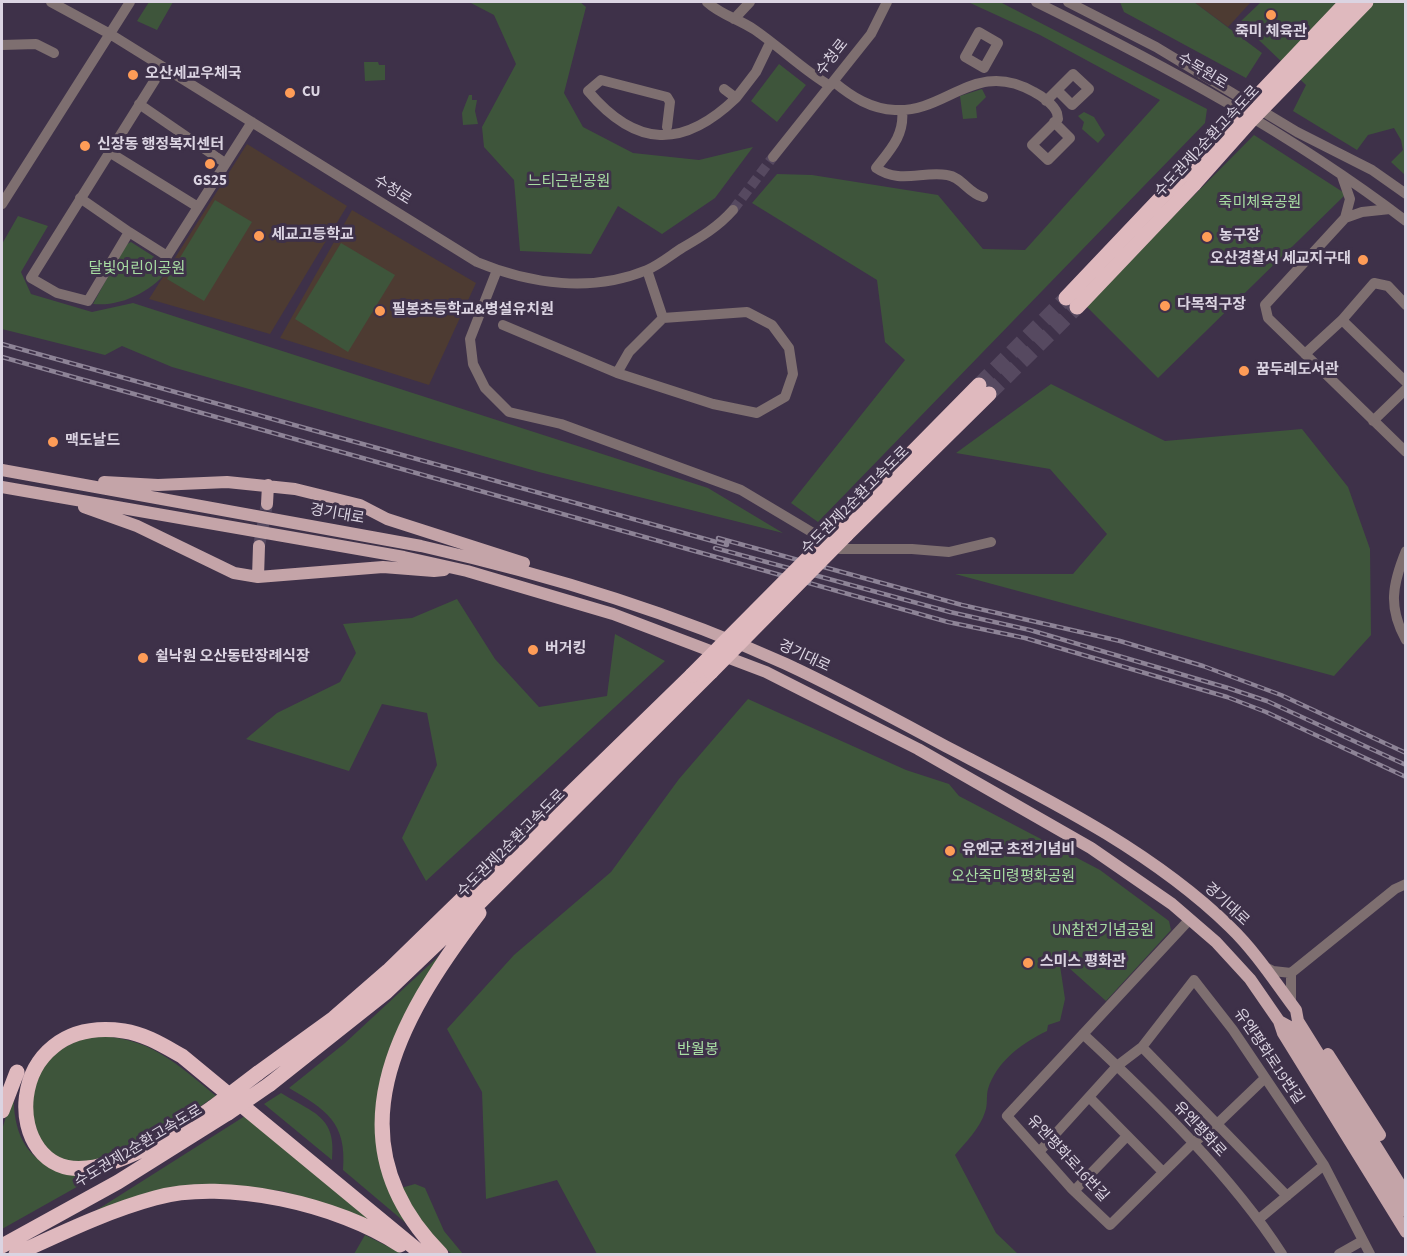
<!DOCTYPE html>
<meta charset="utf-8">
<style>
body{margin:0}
#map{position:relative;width:1407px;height:1256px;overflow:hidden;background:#3e3149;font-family:"Source Sans 3",sans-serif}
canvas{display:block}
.frame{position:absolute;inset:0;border:3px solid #dbd4e2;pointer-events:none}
</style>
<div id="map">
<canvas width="1407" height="1256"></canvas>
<div class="frame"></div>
</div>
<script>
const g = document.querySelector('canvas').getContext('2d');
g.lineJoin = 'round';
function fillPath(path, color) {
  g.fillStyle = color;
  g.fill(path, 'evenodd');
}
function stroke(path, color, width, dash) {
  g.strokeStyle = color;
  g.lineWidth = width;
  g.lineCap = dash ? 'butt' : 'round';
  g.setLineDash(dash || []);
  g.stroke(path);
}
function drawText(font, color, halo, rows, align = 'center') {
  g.font = font + ' "Source Sans 3","Noto Sans KR",sans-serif';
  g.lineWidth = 6;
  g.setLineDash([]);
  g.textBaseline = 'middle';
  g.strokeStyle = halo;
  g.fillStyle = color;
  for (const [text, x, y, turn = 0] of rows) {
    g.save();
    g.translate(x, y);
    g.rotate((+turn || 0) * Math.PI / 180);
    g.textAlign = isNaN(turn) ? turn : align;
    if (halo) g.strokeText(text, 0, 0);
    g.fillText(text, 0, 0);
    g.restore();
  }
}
const education = new Path2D(`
 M1194 2H1251L1228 27Z
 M247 144 347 206 270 334 149 299Z
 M352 210 476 283 429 385 280 338Z`);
const green = new Path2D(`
 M149 2H173L157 30 137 21Z
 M469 2H580L586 7 564 93 583 127 633 153 699 160 753 147 715 198 662 234 618 206 591 254 520 251 514 180 484 147 482 127 516 64 494 15Z
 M968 2H1000L1207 109 1205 123 818 522 791 503 905 360 885 342 877 280 752 203 777 174 812 175 938 195 983 249 1025 250 1160 100 1040 35Z
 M1120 2H1194L1262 53 1246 78 1124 12Z
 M1261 2H1405V175L1391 162 1403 150 1401 140 1394 128 1368 135 1357 150 1293 111 1306 85 1240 22Z
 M364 62H378L379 65H385V80L365 81Z
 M779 64 806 85 777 122 751 101Z
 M982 89 986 97 976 107 977 118 963 119 960 96Z
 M469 95H472V100H477L475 111 478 124 463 125 462 113Z
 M1084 112 1094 117 1105 135 1098 143 1082 129 1084 122 1078 116Z
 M1254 135 1346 194 1158 378 1085 305Z
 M215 200 252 222 204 301 167 279Z
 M18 216 48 226 21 272 31 294 92 312 133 303 708 488 783 533 539 472 172 367 122 346 105 355 2 329V244Z
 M131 242 170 267C154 291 121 307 93 304L125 245Z
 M341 243 395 275 348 352 295 319Z
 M1051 384 1165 441 1302 429 1348 487 1370 549 1371 635 1334 676 955 574H1073L1107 534 1050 469 956 453Z
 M457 599 495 659 539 707 607 696 615 634 665 661 426 881 402 838 437 765 427 713 382 704 349 771 246 739 277 713 340 682 356 653 343 624 412 618Z
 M748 699 906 770 949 784 959 796 1100 870 1169 921 1171 930 1106 1001 1059 959 1065 999 1060 1021 1048 1025 1047 1031C1022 1043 997 1061 988 1089 986 1096 988 1105 985 1112 980 1128 966 1142 955 1155L996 1233 1018 1254H597L557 1180 486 1199 482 1092 447 1029 514 955 611 872 679 779Z
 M441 954 381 1092 394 1198 407 1224 343 1170C347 1122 326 1110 289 1088L345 1043Z
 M88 1036C146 1034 174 1061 216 1096 179 1119 111 1175 64 1160 56 1158 47 1151 40 1147L23 1095 48 1055Z
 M14 1089C12 1121 20 1156 54 1167 69 1172 91 1169 107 1170L2 1229V1130Z
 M281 1093C313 1113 337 1116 332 1160L264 1104Z
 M245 1116 377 1225 325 1204 282 1191 220 1185 92 1213Z
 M415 1184 425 1188 444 1231 463 1254H452L431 1236 401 1188Z
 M365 1235 403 1254H354Z`);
const minorTunnel = new Path2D(`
 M733 210 773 157`);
const majorTunnel = new Path2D(`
 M259 546 267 504`);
const highwayTunnel = new Path2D(`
 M979 385 1066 298
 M989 394 1077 307`);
const minor = new Path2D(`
 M51 2 110 34 477 262C530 284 592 293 647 270 659 265 671 255 682 248 701 237 718 227 733 210
 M707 2C721 15 739 19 755 30 781 48 803 70 830 86
 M1036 2C1164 65 1292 134 1406 221
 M1068 2 1156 47 1297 132 1372 170 1406 194
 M734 19 750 2
 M979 32 998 43 984 68 965 57Z
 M2 45 36 44 54 53
 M163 67 31 278 57 293 88 301 129 232 167 256 252 122
 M834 82C852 97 871 109 895 110 947 113 975 58 1034 92 1042 96 1054 105 1057 113L1058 119 1032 145 1048 160 1070 138 1054 122
 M724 89 736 98 756 72 770 43
 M1046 101 1073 74 1089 89 1072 105 1057 90
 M139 104 225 163
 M902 110C905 135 890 150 876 168 899 184 922 171 947 175 962 177 968 193 983 197
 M667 127 670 102 667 97 601 80 588 91C636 148 683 149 736 98
 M109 152 198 207
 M773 157 871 34 887 2
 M1342 176 1350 199 1345 218 1265 305 1268 318 1406 452
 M80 198 129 232
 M2 204 130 2
 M1345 218 1362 212 1390 209
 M497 270 470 339 473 364 485 388 509 412 561 424 741 490 840 549H912L949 552 991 542
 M1342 320 1406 382
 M503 325 617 373 629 352 663 318 647 270
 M1305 354 1342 320 1374 283 1388 286 1406 305
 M617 373 713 404 757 413 785 397 793 374 789 348 772 325 747 312 663 318
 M1373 421 1406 389
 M1406 551C1392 585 1388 608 1406 640
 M1190 919 1007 1116 1071 1188 1110 1225 1192 1144 1216 1125 1265 1078
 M1263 966 1273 971 1291 973
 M1291 1003V973L1395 889 1406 884
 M1083 1034C1152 1098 1232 1176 1282 1254
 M1142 1047 1287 1196
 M1089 1097 1163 1172
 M1039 1152 1117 1066 1142 1047 1194 980 1233 1030 1324 1165 1370 1254
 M1074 1191 1127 1136
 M1259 1219 1324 1165
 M1339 1254 1362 1241`);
const major = new Path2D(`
 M2 470 421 546C546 574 669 611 786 664 842 690 895 719 949 748 1045 798 1151 850 1230 927 1255 951 1275 982 1296 1010L1298 1021 1406 1194
 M104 482 158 485 227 482 295 489 360 505 387 519 524 563
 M2 487 404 557 467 571 613 614 766 672 918 749 1091 848 1172 904 1216 942 1250 979 1279 1021 1290 1027 1406 1211
 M267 504 268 485
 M84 507 137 526 234 573 258 577 383 567 434 571 444 570
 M258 577 259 546
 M1279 1021 1283 1033 1406 1232
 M1328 1054 1380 1135`);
const highway = new Path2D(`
 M1077 307 1194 184
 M839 527 979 385
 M846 535 989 394
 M258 1073 334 1018 388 971 692 675
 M270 1084 386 992 474 908 711 672
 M2 1111 17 1072
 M164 1140C140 1150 114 1165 87 1168 0 1179 0 1013 124 1031 145 1034 164 1046 182 1056L422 1254
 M157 1145 212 1108
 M2 1246 118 1182 228 1113
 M16 1254C62 1233 107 1211 155 1198 225 1178 340 1205 400 1245
 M441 1254C328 1141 398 1019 479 913`);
const rail = new Path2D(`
 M2 344 727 545
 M2 357 948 622 1025 638 1227 697 1266 712 1406 777
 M718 538 962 605 1120 641 1203 666 1281 695 1406 753
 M715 548 950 612 1030 630 1228 688 1267 701 1406 765`);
const highwayBridge = new Path2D(`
 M1194 184 1251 120 1366 2
 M1066 298 1347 2
 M711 672 846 535
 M692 675 839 527
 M212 1108 258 1073
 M228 1113 270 1084`);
const markers = [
 [1271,15,6,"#fe9c57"],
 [133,75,6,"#fe9c57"],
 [290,93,6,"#fe9c57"],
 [85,146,6,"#fe9c57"],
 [210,164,6,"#fe9c57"],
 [259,236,6,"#fe9c57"],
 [1207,237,6,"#fe9c57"],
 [1363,260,6,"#fe9c57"],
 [1165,306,6,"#fe9c57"],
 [380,311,6,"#fe9c57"],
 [1244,371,6,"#fe9c57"],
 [53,442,6,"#fe9c57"],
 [533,650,6,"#fe9c57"],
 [143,658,6,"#fe9c57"],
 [950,851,6,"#fe9c57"],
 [1028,963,6,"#fe9c57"]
];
const poiNames = [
 ["죽미 체육관",1271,33,"center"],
 ["오산세교우체국",145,75],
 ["CU",302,93],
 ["신장동 행정복지센터",97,146],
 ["GS25",210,182,"center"],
 ["세교고등학교",271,236],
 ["농구장",1219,237],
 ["오산경찰서 세교지구대",1351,260,"right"],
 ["다목적구장",1177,306],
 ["필봉초등학교&병설유치원",392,311],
 ["꿈두레도서관",1256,371],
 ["맥도날드",65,442],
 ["버거킹",545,650],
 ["쉴낙원 오산동탄장례식장",155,658],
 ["유엔군 초전기념비",962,851],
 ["스미스 평화관",1040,963]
];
const streetNames = [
 ["수청로",833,58,-52],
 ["수목원로",1202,72,31],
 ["수도권제2순환고속도로",1208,142,-47],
 ["수청로",392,191,32],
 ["수도권제2순환고속도로",856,501,-45],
 ["경기대로",337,515,10],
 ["경기대로",804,657,25],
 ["수도권제2순환고속도로",512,844,-45],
 ["경기대로",1226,905,43],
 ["유엔평화로19번길",1268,1057,56],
 ["유엔평화로",1199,1130,47],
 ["수도권제2순환고속도로",139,1147,-31],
 ["유엔평화로16번길",1067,1159,47]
];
const parkNames = [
 ["느티근린공원",569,183],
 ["죽미체육공원",1260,204],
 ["달빛어린이공원",137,270],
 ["오산죽미령평화공원",1013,878],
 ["UN참전기념공원",1103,932],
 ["반월봉",698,1051]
];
fillPath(education, '#4d3b32');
fillPath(green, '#3e553b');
stroke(minorTunnel, '#564960', 10, [10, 5]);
stroke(majorTunnel, '#564960', 12, [12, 6]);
stroke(highwayTunnel, '#564960', 15, [15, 8]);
stroke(minor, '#7e6f70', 10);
stroke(major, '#c4a4a8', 12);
stroke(highway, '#dfb9be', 15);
stroke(rail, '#8d8396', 4.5);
stroke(rail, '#3e3149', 2, [7]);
stroke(highwayBridge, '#dfb9be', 15);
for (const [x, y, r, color] of markers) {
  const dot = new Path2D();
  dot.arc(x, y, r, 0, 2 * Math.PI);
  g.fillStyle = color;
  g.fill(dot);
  stroke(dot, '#3e3149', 2);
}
drawText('bold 15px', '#dbd4e2', '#3e3149', poiNames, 'left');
drawText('15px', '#dbd4e2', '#3e3149', streetNames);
drawText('15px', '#a8dea3', '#3e3149', parkNames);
</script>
